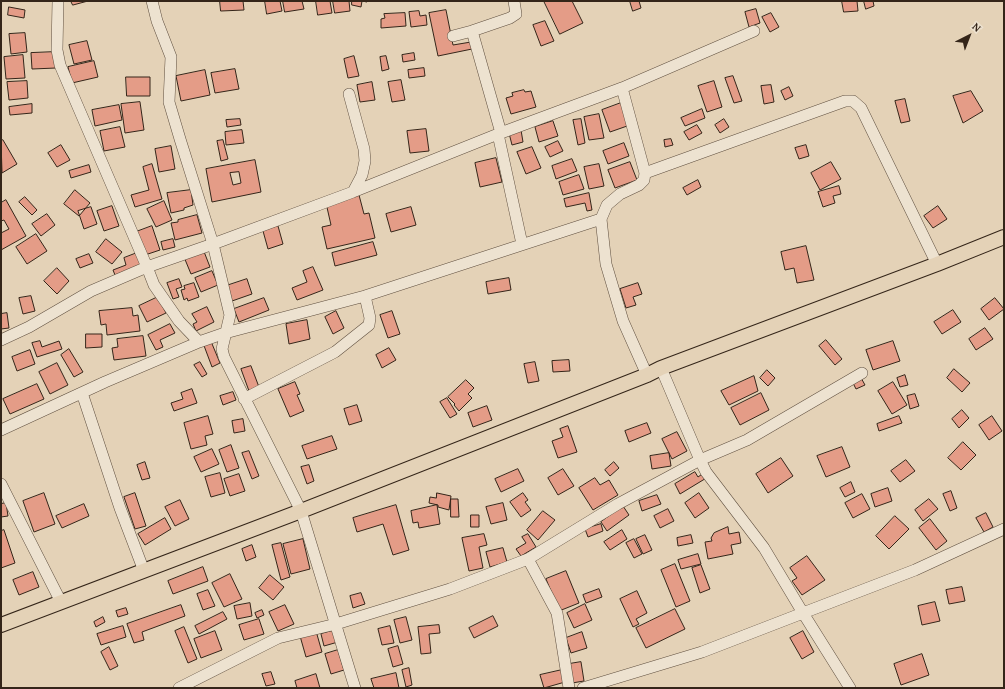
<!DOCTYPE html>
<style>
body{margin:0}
#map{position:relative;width:1005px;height:689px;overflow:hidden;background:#e4d2b7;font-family:"Gentium Book Plus",serif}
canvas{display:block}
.frame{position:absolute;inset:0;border:2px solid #342519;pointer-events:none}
.north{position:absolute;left:949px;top:16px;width:40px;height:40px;-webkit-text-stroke:3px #ede2d0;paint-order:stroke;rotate:42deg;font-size:11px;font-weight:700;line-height:16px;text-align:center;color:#342519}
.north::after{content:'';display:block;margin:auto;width:14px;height:18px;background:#342519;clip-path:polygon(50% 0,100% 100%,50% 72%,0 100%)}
</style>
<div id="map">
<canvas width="1005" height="689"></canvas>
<div class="frame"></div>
<div class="north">N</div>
</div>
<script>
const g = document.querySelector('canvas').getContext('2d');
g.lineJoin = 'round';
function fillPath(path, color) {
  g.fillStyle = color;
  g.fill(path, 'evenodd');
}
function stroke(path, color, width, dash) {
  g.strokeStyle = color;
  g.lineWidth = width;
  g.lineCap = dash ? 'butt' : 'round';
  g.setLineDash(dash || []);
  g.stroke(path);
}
const building = new Path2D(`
 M71 1H88L73 5Z
 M220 1H243L244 10 221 11Z
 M265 1H280L282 11 267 14Z
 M283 1H302L304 9 285 12Z
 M316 1H330L332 13 318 15Z
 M333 1H349L350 11 335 13Z
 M352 1H367V2L362 1 361 7 352 5Z
 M544 1H572L583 23 560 34Z
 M630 1H639L641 8 633 11Z
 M842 1H857L858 11 844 12Z
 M864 1H873L874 6 866 9Z
 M9 7 25 10 24 18 8 15Z
 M756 9 760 23 749 27 745 12Z
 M446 10 453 45 471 42 472 49 438 56 429 13Z
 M419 11 420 16 426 15 427 25 411 27 409 12Z
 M405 13 406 26 381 28V19L385 18 384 14Z
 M771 13 779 27 770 32 762 17Z
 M545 21 554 41 541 46 533 25Z
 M25 33 27 52 11 54 9 34Z
 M87 41 92 60 74 64 69 45Z
 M55 52 56 68 32 69 31 53Z
 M414 53 415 60 403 62 402 55Z
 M23 55 25 78 6 79 4 57Z
 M354 56 359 76 348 78 344 59Z
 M386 56 389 69 382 71 380 57Z
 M94 61 98 77 72 83 68 67Z
 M424 68 425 76 409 78 408 70Z
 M235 69 239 89 215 93 211 73Z
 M205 70 210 95 181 101 176 76Z
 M733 76 742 101 734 103 725 78Z
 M126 77H150V96H127Z
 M401 80 405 100 392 102 388 82Z
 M27 81 28 98 9 100 7 82Z
 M714 81 722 107 707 112 698 86Z
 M372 82 375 100 360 102 357 85Z
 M771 85 774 102 764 104 761 86Z
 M789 87 793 96 785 100 781 91Z
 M524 90 525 92 531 91 536 107 511 114 506 98 513 96 512 93Z
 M971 91 983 111 963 123 953 96Z
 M905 99 910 121 901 123 895 101Z
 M140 102 144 130 125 133 121 104Z
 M621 103 630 125 610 132 602 110Z
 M32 104V113L10 115 9 107Z
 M119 105 122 120 95 126 92 110Z
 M702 109 705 118 685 126 681 118Z
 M599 114 604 138 589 140 584 117Z
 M240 119 241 125 227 127 226 120Z
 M581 119 585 143 578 145 573 120Z
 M724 119 729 127 720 133 715 125Z
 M553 121 558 136 539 142 535 127Z
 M697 125 702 133 689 140 684 132Z
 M120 127 125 147 104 151 100 131Z
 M426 129 429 151 410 153 407 131Z
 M242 130 244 143 226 145 225 132Z
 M521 130 523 142 512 145 509 133Z
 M671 139 673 145 665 147 664 140Z
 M3 140 17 164 2 173 1 141Z
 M223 140 228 159 221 161 217 141Z
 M558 141 563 151 550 157 545 147Z
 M624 143 629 156 608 164 603 151Z
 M61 145 70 160 57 167 48 153Z
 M806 145 809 156 799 159 795 148Z
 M171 146 175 169 159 172 155 149Z
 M532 147 541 168 526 174 517 152Z
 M496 158 502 182 480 187 475 163Z
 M572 159 577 171 556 179 552 166Z
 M255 160 261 192 212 202 206 169ZM239 172 241 183 233 185 230 173Z
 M630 162 637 180 615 188 608 170Z
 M831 162 841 179 820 190 811 173Z
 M152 164 162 199 135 207 131 195 149 190 143 167Z
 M599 164 604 186 589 189 584 167Z
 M89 165 91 172 71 178 69 171Z
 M579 175 584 189 563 195 559 182Z
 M698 180 701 187 687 195 683 188Z
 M839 186 841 194 833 196 835 203 823 207 818 192Z
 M75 190 90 203 79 216 64 204Z
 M191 190 193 205 184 208V210L171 213 167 193Z
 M589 193 592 210 587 211 585 203 566 207 564 199Z
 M359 195 364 214 369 213 375 238 327 249 322 227 331 225 326 203Z
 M25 197 37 210 32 215 19 202Z
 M6 200 26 236 1 250V233L9 229 4 220 1 221V203Z
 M164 201 172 220 156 227 147 209Z
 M112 206 119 226 104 231 97 211Z
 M938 206 947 219 933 228 924 216Z
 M91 207 97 224 84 229 78 211Z
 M411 207 416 225 391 232 386 214Z
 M47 214 55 225 41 236 32 224Z
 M197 215 202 233 175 240 171 223 178 222V220Z
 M152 226 160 250 145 255 136 232Z
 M278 226 283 244 268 249 263 231Z
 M36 234 47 251 27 264 16 247Z
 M106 239 122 252 112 264 96 252Z
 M173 239 175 247 163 250 161 242Z
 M373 242 377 255 335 266 332 253Z
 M806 246 814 280 797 283 794 268 785 270 781 252Z
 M203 249 210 267 191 274 184 257Z
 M137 253 141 266 115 275 113 270 126 265 124 258Z
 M89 254 93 263 80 268 76 259Z
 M313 267 323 290 297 300 292 288 307 282 303 271Z
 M57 268 69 281 57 294 44 281Z
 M212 271 218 285 201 292 195 278Z
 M509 278 511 290 488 294 486 282Z
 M179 279 182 287 176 289 179 297 173 299 167 283Z
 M247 279 252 294 232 301 226 286Z
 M194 283 199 297 188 301 187 298 184 300 181 290 185 289 184 286Z
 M638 283 642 294 633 297 636 305 626 308 620 289Z
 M31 296 35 311 23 314 19 298Z
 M158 297 166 313 147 322 139 306Z
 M264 298 269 310 239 322 234 309Z
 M995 298 1004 309 989 320 981 309Z
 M207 307 214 322 196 331 193 324 197 322 192 314Z
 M132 308 133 316 138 315 140 331 107 335 106 324 101 325 99 311Z
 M953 310 961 322 942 334 934 322Z
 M336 311 344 328 333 334 325 317Z
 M392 311 400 334 388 338 380 315Z
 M7 313 9 328 1 329V314Z
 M307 320 310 339 289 344 286 324Z
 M170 324 175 333 160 340 163 347 156 350 148 335Z
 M985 328 993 339 976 350 969 339Z
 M86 334H102V347L86 348Z
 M143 336 146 356 114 360 112 348 118 347 117 339Z
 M210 339 220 363 212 367 203 343Z
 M826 340 842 359 835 365 819 346Z
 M40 341 42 347 59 341 62 349 37 357 32 343Z
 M893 341 900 361 873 370 866 350Z
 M389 348 396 360 382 368 376 355Z
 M69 349 83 372 74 377 61 355Z
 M30 350 35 364 17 371 12 357Z
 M569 360 570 371 553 372 552 361Z
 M200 362 207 374 202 377 194 365Z
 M535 362 539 381 528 383 524 364Z
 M57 363 68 385 50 394 39 372Z
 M251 366 259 387 249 391 241 369Z
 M954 369 970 383 962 392 947 378Z
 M767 370 775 378 768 386 760 378Z
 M905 375 908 385 900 387 897 378Z
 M754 376 758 391 729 405 721 391Z
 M860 376 865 385 856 389 852 381Z
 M466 380 474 388 468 394 472 398 459 411 454 405 455 404 448 397Z
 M295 382 300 394 297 395 304 411 290 417 278 389Z
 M893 382 907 405 892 414 878 391Z
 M37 384 44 399 10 414 3 399Z
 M192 389 197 403 174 411 171 403 183 399 181 393Z
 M233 392 236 400 223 405 220 396Z
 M761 393 769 410 740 425 731 408Z
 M915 394 919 406 910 409 907 396Z
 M447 398 457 414 450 418 440 402Z
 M357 405 362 421 349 425 344 409Z
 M487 406 492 420 473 427 468 413Z
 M962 410 969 418 959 428 952 419Z
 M208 416 213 434 205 436 207 445 191 449 184 423Z
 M899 416 902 423 879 431 877 424Z
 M992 416 1002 431 989 440 979 425Z
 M243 419 245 431 234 433 232 421Z
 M647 423 651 433 629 442 625 431Z
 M568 426 577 452 558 458 552 441 563 437 560 429Z
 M677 432 687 451 672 459 662 439Z
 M332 436 337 449 307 459 302 446Z
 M963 442 976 455 961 470 948 458Z
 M231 445 239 468 227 472 219 450Z
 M842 447 850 467 826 477 817 456Z
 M212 449 219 464 201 472 194 457Z
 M249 451 259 476 252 479 242 453Z
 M669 453 671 466 652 469 650 456Z
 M781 458 793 476 768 493 756 474Z
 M906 460 915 471 900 482 891 471Z
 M145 462 150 478 142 480 137 465Z
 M614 462 619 468 610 476 605 470Z
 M309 465 314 481 307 484 301 467Z
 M518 469 524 481 501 492 495 479Z
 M563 469 574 486 558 495 548 478Z
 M695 472 698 477 705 472 708 477 680 494 675 484Z
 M220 473 225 493 211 497 205 477Z
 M239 474 245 491 230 496 224 479Z
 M595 478 600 485 609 480 618 495 593 510 579 488Z
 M851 482 855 492 845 497 840 488Z
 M888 488 892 501 875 507 871 494Z
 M951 491 957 508 950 511 943 494Z
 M44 493 55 524 34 532 23 501Z
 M135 493 146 526 135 529 124 497Z
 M437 493 451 496 449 510 438 507V505L429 503 430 497 436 498Z
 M523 493 528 500 525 502 531 510 521 517 510 502Z
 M699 493 709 508 695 518 685 503Z
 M862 494 870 509 853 518 845 503Z
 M657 495 661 504 642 511 639 501Z
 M451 499H458L459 517H451Z
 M929 499 938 509 923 521 915 510Z
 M180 500 189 519 175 526 165 507Z
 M6 503 8 516 1 517V504Z
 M503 503 507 520 491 524 486 507Z
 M84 504 89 516 62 528 56 516Z
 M396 505 409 550 393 555 383 524 357 532 353 518Z
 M437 505 440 524 419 528 418 522 413 523 411 511Z
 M623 506 629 515 607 531 601 522Z
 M668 509 674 521 660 528 654 516Z
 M543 511 555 520 538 540 527 530Z
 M986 513 993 527 984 532 976 518Z
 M471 515H479V527H471Z
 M895 516 909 529 889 549 876 536Z
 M165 518 171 529 145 545 138 534Z
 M930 519 947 541 936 550 919 528Z
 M601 524 603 531 588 537 585 529Z
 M728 527 729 534 739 532 741 543 731 545 733 554 708 559 705 542 712 541 711 538 714 533Z
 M4 530 15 563 1 568V531Z
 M622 530 627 539 610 550 604 542Z
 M484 534 487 545 479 547 483 568 469 571 462 538Z
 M528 534 536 547 521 556 516 549 526 543 522 537Z
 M645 535 652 550 643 554 636 539Z
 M691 535 693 543 678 546 677 538Z
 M303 539 310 569 291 574 283 544Z
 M634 539 642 554 634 558 626 543Z
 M281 543 290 577 281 580 272 545Z
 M252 545 256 557 246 561 242 549Z
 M503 548 507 562 490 567 486 552Z
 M698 554 701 564 681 569 678 560Z
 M807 556 825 580 802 595 792 581 797 578 790 568Z
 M675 564 690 601 676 607 661 570Z
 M701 565 710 589 700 593 692 568Z
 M203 567 208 581 173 594 168 581Z
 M566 571 579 603 559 611 546 579Z
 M33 572 39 587 19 595 13 580Z
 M230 574 242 599 224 607 212 583Z
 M270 575 284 587 273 600 259 588Z
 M962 587 965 601 949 604 946 590Z
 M599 589 602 597 586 603 583 595Z
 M208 590 215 606 203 610 197 594Z
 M637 591 647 613 636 619 639 624 633 627 620 599Z
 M361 593 365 604 353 608 350 596Z
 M935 602 940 621 922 625 918 606Z
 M250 603 252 616 237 619 234 606Z
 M585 604 592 620 574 628 567 613Z
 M181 605 185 616 142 632 144 640 134 643 127 624Z
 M285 605 294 624 278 631 269 612Z
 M126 608 128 614 118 617 116 611Z
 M675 609 685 629 646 648 636 628Z
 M262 610 264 615 257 618 255 613Z
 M223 612 227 619 199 634 195 626Z
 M493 616 498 626 474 638 469 628Z
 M103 617 105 622 96 627 94 622Z
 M406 617 412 640 400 643 394 620Z
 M259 619 264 634 244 640 239 625Z
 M439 625 440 633 429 634 431 653 421 654 418 627Z
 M123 626 126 637 101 645 97 634Z
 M390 626 394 643 382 645 378 629Z
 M184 627 197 659 188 663 175 631Z
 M335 630 338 642 324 646 321 634Z
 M215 631 222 650 201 658 194 639Z
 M316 631 322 652 306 657 300 636Z
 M803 631 814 652 802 659 790 638Z
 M582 632 587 648 571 653 566 638Z
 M398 646 403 664 393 667 388 649Z
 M109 647 118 666 110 670 101 652Z
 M338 650 344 670 331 674 325 654Z
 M922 654 929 675 901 685 894 664Z
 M581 662 584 681 572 683 569 664Z
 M409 668 412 685 406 687 402 670Z
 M562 670 565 682 544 688 540 675Z
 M271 672 275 684 266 686 262 674Z
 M396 673 399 688H374L371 679Z
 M316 674 320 688H297L295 681Z`);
const minor = new Path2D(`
 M58 1 57 50 60 65 147 267 154 285 179 321 199 342
 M152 1 157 21 171 57 169 102 180 139 213 244 230 315 222 349 224 357 301 511 355 688
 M472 31 501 133
 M453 36 472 31 510 18 516 14 514 1
 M622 88 645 173 644 180 639 185 620 194 607 205 601 219 606 264 623 321 647 375
 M349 94 364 149 365 161 362 175 353 192
 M498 134 522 244
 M645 173 845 101H853L861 108 937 264
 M1 340 29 327 91 291 147 267 213 244 353 192 498 134 622 88 754 31
 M661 368 700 460 706 472 764 548 803 613 850 688
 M82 393 120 508 144 571
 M244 399 335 352 369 325 370 318 365 296
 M1 430 105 382 199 342 225 333 365 296 601 219
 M1 484 61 602
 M528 559 557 613 569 688
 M179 688 278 638 336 624 450 589 528 559 618 504 700 460 747 440 862 373
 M583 688 702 652 803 613 915 570 1004 529`);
const major = new Path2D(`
 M1 625 301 511 647 375 661 368 937 264 1004 237`);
fillPath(building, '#e49c87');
stroke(building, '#342519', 1);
stroke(minor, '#605040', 12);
stroke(major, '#342519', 16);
stroke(minor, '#ede2d0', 11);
stroke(major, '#e4d2b7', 14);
</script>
